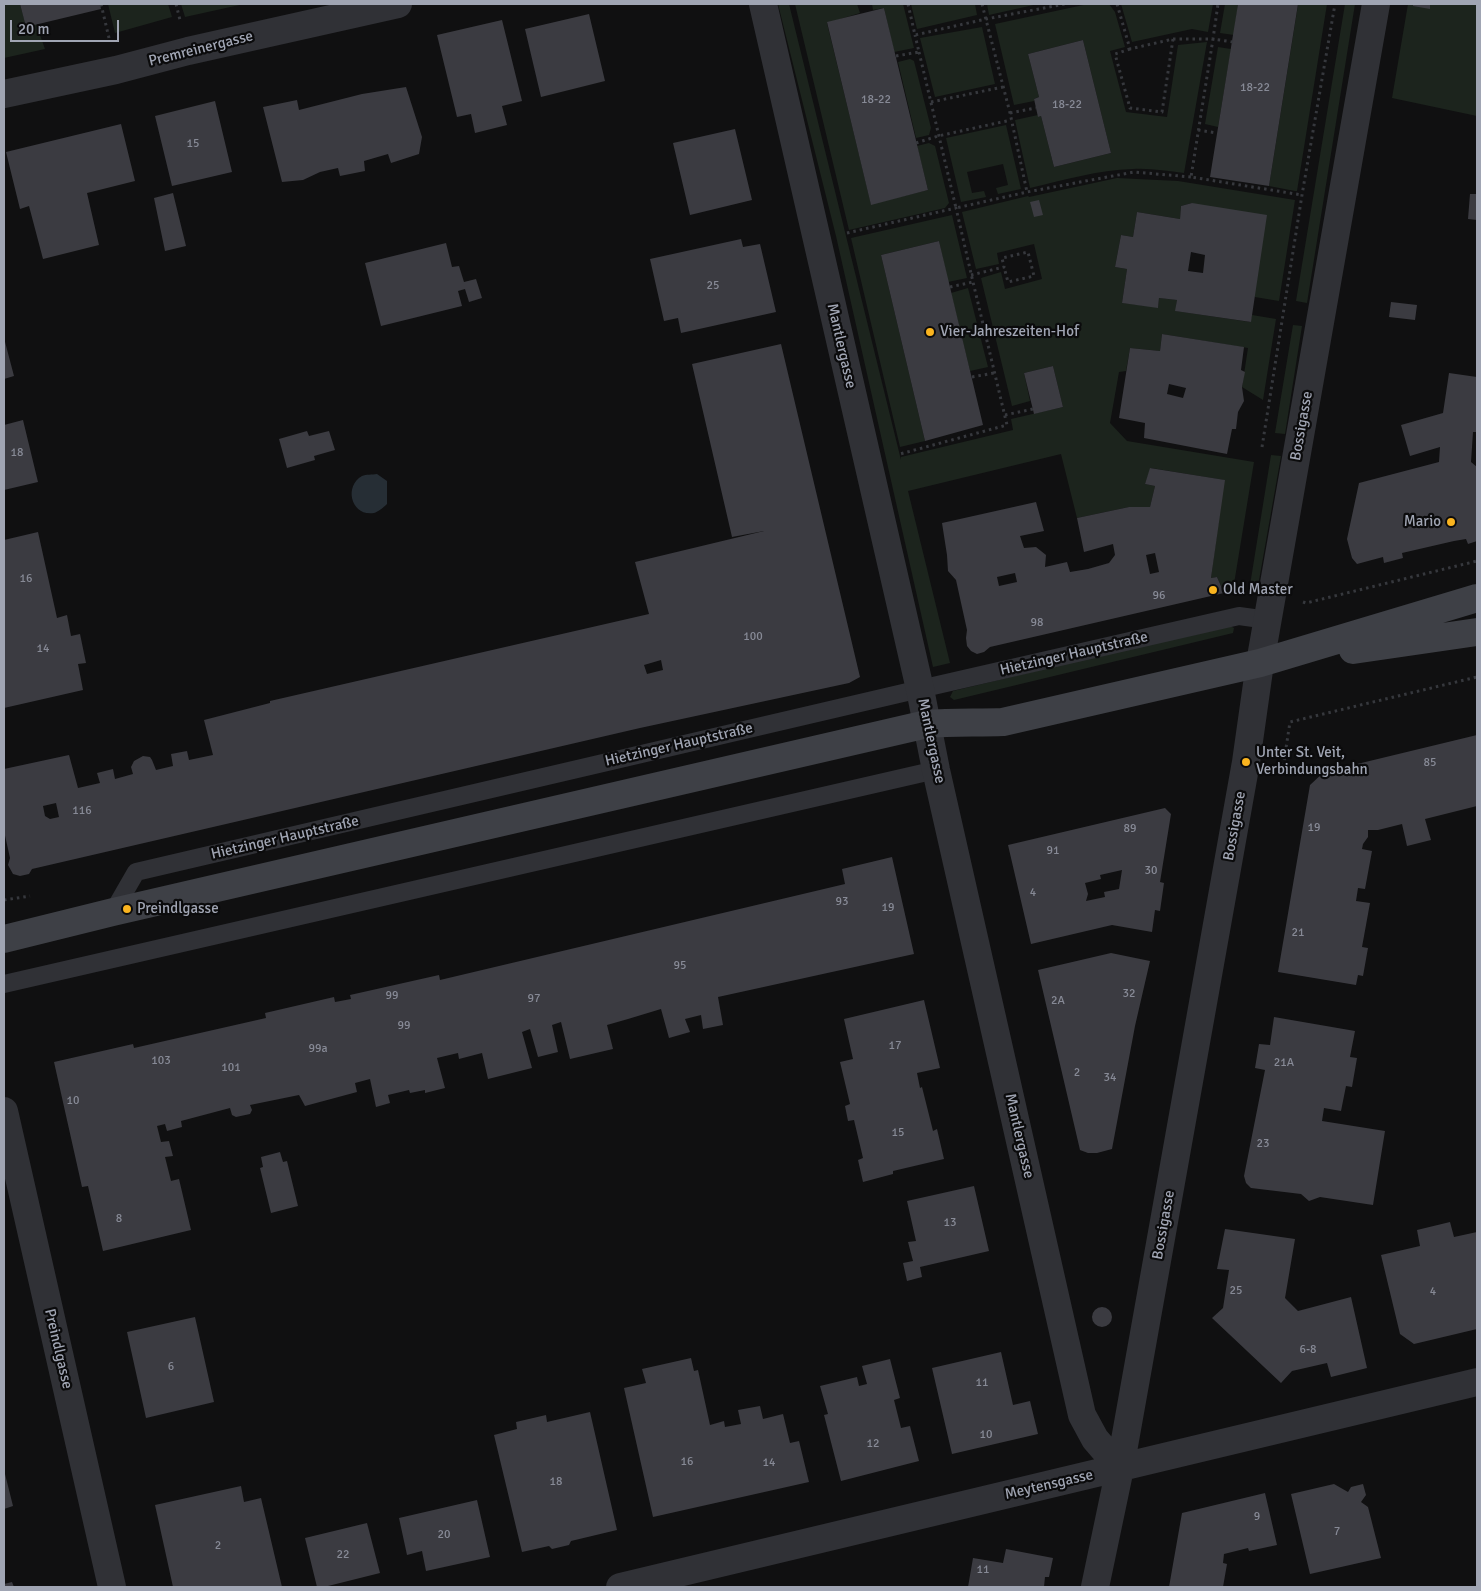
<!DOCTYPE html>
<meta charset="utf-8">
<style>
body{margin:0}
#map{position:relative;width:1481px;height:1591px;overflow:hidden;background:#101011;font-family:Signika,sans-serif}
canvas{display:block}
.frame{position:absolute;inset:0;border:5px solid #a0a5b3;pointer-events:none}
.scale{position:absolute;left:10px;top:20px;width:109px;height:22px;box-sizing:border-box;border:2px solid #a0a5b3;border-top:0;padding-left:6px;font-size:15px;line-height:18px;white-space:nowrap;color:#a0a5b3;-webkit-text-stroke:4px #0b0b0c;paint-order:stroke}
</style>
<div id="map">
<canvas width="1481" height="1591"></canvas>
<div class="frame"></div>
<div class="scale">20 m</div>
</div>
<script>
const g = document.querySelector('canvas').getContext('2d');
g.lineJoin = 'round';
function fillPath(path, color) {
  g.fillStyle = color;
  g.fill(path, 'evenodd');
}
function stroke(path, color, width, dash) {
  g.strokeStyle = color;
  g.lineWidth = width;
  g.lineCap = dash ? 'butt' : 'round';
  g.setLineDash(dash || []);
  g.stroke(path);
}
function drawText(font, color, halo, rows, align = 'center') {
  g.font = font + ' Signika,sans-serif';
  g.lineWidth = 4.5;
  g.setLineDash([]);
  g.textBaseline = 'middle';
  g.strokeStyle = halo;
  g.fillStyle = color;
  for (const [text, x, y, turn = 0] of rows) {
    g.save();
    g.translate(x, y);
    g.rotate((+turn || 0) * Math.PI / 180);
    g.textAlign = isNaN(turn) ? turn : align;
    if (halo) g.strokeText(text, 0, 0);
    g.fillText(text, 0, 0);
    g.restore();
  }
}
const green = new Path2D(`
 M4 4H20L26 26 36 24 45 49 4 58Z
 M108 4H168L172 17 115 33Z
 M181 4H244L185 17Z
 M778 4H789L901 460V457L1013 430 1011 419 1063 407 1053 366 1024 373 1030 401 1012 406 981 278 1001 272 1005 289 1042 279 1034 244 997 253 999 264 976 269 962 212 1028 196 1029 197 1117 178 1178 181 1295 200 1279 301 1255 297 1192 203 1181 206 1180 219 1137 212 1133 237 1121 235 1115 267 1127 269 1122 303 1158 307 1159 298 1177 300 1176 311 1250 322 1252 315 1276 319 1263 400 1242 387 1248 348 1162 334 1160 351 1130 348 1126 371 1119 372 1110 423 1127 441 1254 462 1233 590 1224 593 1217 577 1211 578 1224 480 1151 468 1145 484 1155 486 1150 507H1129L1077 518 1061 454 908 491 950 663 933 667 836 236Z
 M795 4H857L860 13 827 23 871 204 928 190 917 146 929 143 935 146 949 203 945 208 849 230Z
 M872 4H903L914 48 894 52 884 8 873 10Z
 M911 4H975L977 15 917 29Z
 M987 4H1038L989 15Z
 M1088 4H1109L1115 12 1125 47 1110 51 1126 112 1167 117 1178 45 1207 42 1184 173C1167 171 1150 168 1133 169 1098 170 1064 180 1030 188L1015 120 1038 115V117L1041 116 1054 167 1111 153 1083 40 1028 54 1039 97 1034 99V101L1014 105 995 24Z
 M1121 4H1213L1208 32 1192 29 1132 42Z
 M1225 4H1238L1234 35 1220 33Z
 M1294 4H1327L1297 191H1295L1269 186 1298 5Z
 M1345 4H1355L1307 303 1296 301Z
 M1408 4H1477V116L1392 98Z
 M982 27 995 84 935 97 920 38Z
 M1218 47 1231 49 1218 127 1205 124Z
 M910 59 914 61 931 128 929 135 916 138 898 62Z
 M1006 125 1021 189 998 194 996 188 1008 185 1003 164 967 172 972 193 984 191 986 197 961 202 946 138Z
 M952 215 967 278 948 282 939 241 881 255 925 441 900 447 851 238Z
 M968 288 988 367 970 371 951 293Z
 M1293 325 1302 326 1285 434 1275 433Z
 M1271 455 1281 456 1258 586 1250 585Z
 M1228 625 1234 628 1233 633 954 700 950 697 953 691Z`);
const water = new Path2D(`
 M377 474 387 481V504C384 507 378 512 374 513 352 517 343 487 362 476 366 474 372 475 377 474Z`);
const building = new Path2D(`
 M20 4H100L101 9 26 27Z
 M1238 4H1298L1269 186 1210 177Z
 M1413 4H1430V9L1413 6Z
 M884 8 928 190 871 205 827 22Z
 M589 14 605 81 541 97 525 29Z
 M502 20 522 101 502 106 507 125 475 133 471 114 457 117 437 35Z
 M1083 40 1111 153 1054 167 1041 116 1038 117 1034 99 1039 97 1028 54Z
 M406 87 422 137 419 154 391 163 388 154 364 161 365 171 340 176 338 168 320 172 303 180 282 182 263 107 297 100 299 110 362 94Z
 M215 101 232 172 172 186 155 116Z
 M121 124 135 181 87 193 99 245 43 259 29 206 20 209 6 152Z
 M735 129 752 200 690 215 673 143Z
 M173 193 186 246 165 251 154 198Z
 M1470 194H1477V220L1468 219Z
 M1039 200 1043 215 1034 217 1030 202Z
 M1192 203 1267 215 1251 322 1175 311 1177 300 1159 298 1158 308 1122 303 1127 269 1115 267 1121 235 1133 237 1137 212 1180 219 1181 206ZM1191 252 1205 255 1203 273 1188 271Z
 M741 239 743 247 760 244 776 312 681 333 678 318 664 321 650 259Z
 M939 241 983 425 925 441 881 255Z
 M446 243 452 267 459 266 464 282 476 279 482 298 469 302 465 289 458 291 462 306 381 326 365 263Z
 M1391 302 1417 305 1415 320 1389 317Z
 M1162 334 1244 347 1241 370 1245 372 1242 387 1244 401 1238 412 1236 429H1232L1227 454 1144 438 1145 423 1119 418 1130 348 1160 351ZM1169 384 1186 388 1183 398 1167 394Z
 M4 338 14 376 4 379Z
 M781 344 860 677 849 683 640 728 32 869 29 874 20 876 13 874 8 865 10 858 4 831V769L69 755 78 788 100 783 97 773 113 769 115 779 133 774 131 767 134 761 143 756 150 757 152 760 156 770 173 766 171 754 187 751 189 760 213 755 204 720 270 703V701L649 614 635 562 764 531 732 537 692 364ZM661 660 663 670 647 674 644 665ZM56 803 59 817 50 819 45 816 43 806Z
 M1053 366 1063 407 1034 414 1024 373Z
 M1449 373 1477 377V432H1473L1471 462 1477 467V541L1468 544 1466 539 1454 541 1402 553 1403 558 1384 563 1383 557 1357 564 1352 558 1347 539 1359 483 1439 462 1440 447 1410 456 1401 425 1443 413Z
 M23 420 38 482 4 490V425Z
 M307 431 309 436 329 431 335 450 314 456 315 460 287 468 279 439Z
 M1150 468 1225 480 1211 578 1217 577 1224 593 990 647 984 652 977 654 971 651 967 646 966 638 967 630 956 580 948 571 947 555 942 523 1036 502 1044 531 1020 536 1024 548 1036 547 1046 555 1045 567 1067 562 1070 572 1088 569 1109 563 1115 555 1113 544 1084 552 1077 518 1129 507H1150L1155 486 1145 484ZM1155 553 1159 572 1150 574 1146 555ZM1015 573 1017 582 999 586 997 577Z
 M38 532 57 618 67 615 71 636 80 634 86 663 78 664 83 690 4 708V540Z
 M1477 735V790H1476L1477 806 1425 819 1431 840 1407 846 1402 824 1378 830H1368V837L1363 844 1362 849 1372 851 1365 889 1358 888 1356 901 1370 903 1362 947 1368 948 1363 976 1358 975 1356 985 1278 972 1310 785 1324 772Z
 M1165 808 1171 814 1160 882 1164 883 1160 911 1155 910 1152 932 1112 925 1031 944 1008 845ZM1122 870 1119 889 1104 892 1105 897 1086 901 1088 894 1085 883 1101 879 1100 875Z
 M892 857 914 954 718 997 723 1025 703 1029 701 1015 685 1019 690 1032 669 1038 661 1009 628 1019 607 1025 613 1049 570 1059 561 1022 552 1025 558 1052 538 1057 530 1029 522 1032 532 1068 488 1079 482 1053 459 1059 458 1053 437 1058 445 1088 425 1093V1090L410 1093 409 1090 388 1095 390 1103 376 1107 370 1079 355 1083 357 1092 305 1106 299 1095 250 1105 252 1110 250 1114 236 1117 232 1115 230 1108 181 1121 182 1127 167 1131 165 1124 157 1126 161 1142 169 1141 173 1156 165 1157 171 1181 179 1179 191 1230 103 1251 88 1186 82 1187 54 1062 133 1044 134 1048 266 1018 265 1013 334 997 335 1002 351 999 350 995 439 975 440 980 845 884 842 869Z
 M1111 953 1150 961 1135 1026 1112 1149 1097 1153H1088L1080 1150 1038 970Z
 M924 1000 940 1068 917 1073 920 1088 922 1087 933 1131 937 1129 944 1159 893 1171V1174L863 1182 858 1160 863 1158 854 1120 848 1121 845 1106 850 1104 840 1062 853 1059 844 1019Z
 M1274 1017 1355 1031 1350 1057 1357 1058 1352 1087 1346 1086 1341 1111 1324 1108 1322 1121 1385 1131 1373 1205 1320 1197 1309 1201 1301 1194 1251 1188 1246 1183 1244 1176 1265 1070 1255 1068 1259 1044 1270 1045Z
 M280 1152 283 1162 287 1161 298 1206 271 1213 260 1168 263 1167 261 1157Z
 M974 1186 989 1251 920 1267 922 1277 907 1281 903 1263 913 1261 908 1242 916 1241 907 1201Z
 M1450 1222 1454 1237 1477 1232V1329L1414 1344 1400 1334 1381 1255 1420 1246 1417 1230Z
 M1225 1229 1295 1239 1285 1298 1298 1311 1351 1297 1367 1368 1331 1377 1327 1363 1292 1371 1281 1383 1212 1318 1223 1308 1229 1270 1217 1269Z
 M1092 1317a10 10 0 1 1 20 0a10 10 0 1 1-20 0Z
 M195 1317 214 1402 146 1418 127 1332Z
 M1001 1352 1013 1405 1030 1401 1038 1434 952 1454 932 1368Z
 M691 1358 694 1371 698 1370 710 1425 724 1421 725 1427 741 1424 738 1410 760 1406 763 1419 783 1414 790 1443 799 1441 809 1482 653 1517 624 1388 646 1383 642 1369Z
 M890 1359 900 1398 894 1400 901 1428 910 1426 919 1461 841 1481 824 1415 828 1414 820 1386 857 1377 859 1386 867 1384 862 1366Z
 M590 1412 617 1530 571 1541 569 1545 552 1549 549 1546 522 1552 494 1435 517 1429 516 1422 546 1415 547 1422Z
 M4 1470 13 1506 4 1509Z
 M1334 1484 1348 1492 1351 1487 1363 1484 1366 1495 1361 1502 1368 1507 1381 1558 1310 1574 1291 1494Z
 M241 1486 244 1502 261 1498 282 1587H173L155 1505Z
 M1265 1493 1277 1545 1249 1551 1248 1548 1224 1554 1223 1563 1227 1564 1223 1587H1169L1182 1513Z
 M477 1500 490 1557 426 1571 422 1551 407 1555 399 1518Z
 M367 1523 380 1573 324 1587H317L305 1538Z
 M1006 1549 1053 1558 1049 1577H1045L1044 1587H968L973 1558 1003 1563Z
 M12 1582 14 1587H4V1584Z`);
const path = new Path2D(`
 M101 4 109 38
 M176 4 180 20
 M908 4 915 35 986 19 1065 4
 M982 4 1010 113 1027 192
 M1117 4 1130 49 1173 39H1213L1218 4
 M1233 42 1213 39 1191 177 1302 195
 M1130 49 1115 54 1130 108 1162 112 1173 39
 M919 52 956 208 1027 192 1134 172 1191 177
 M896 56 919 52 915 35
 M931 102 1003 87
 M1010 113 1036 108
 M1198 130 1217 133
 M916 143 938 136 1011 120
 M847 233 956 208 973 282 1007 425 900 454
 M971 275 1004 267 1002 258 1028 252 1034 276 1008 282 1004 267
 M950 287 973 282
 M972 377 994 373
 M1005 415 1033 409
 M1262 447 1302 195 1335 4
 M1303 602 1306 603 1477 561
 M1278 768H1283L1290 722 1477 677
 M4 900 30 896`);
const service = new Path2D(`
 M113 912 136 872 920 689 1239 616 1268 620
 M4 984 936 770`);
const minor = new Path2D(`
 M763 4 920 689 936 770 1082 1415 1095 1439 1120 1468
 M4 94 116 70 188 51 398 4
 M4 1111 112 1587
 M620 1587 1477 1382
 M1095 1587 1120 1468 1246 762 1260 663 1376 4`);
const secondary = new Path2D(`
 M1353 650 1477 632
 M4 939 113 912 927 724C952 722 978 723 1003 722L1260 663 1477 598`);
const markers = [
 [930,332,5,"#fab41f"],
 [1451,522,5,"#fab41f"],
 [1213,590,5,"#fab41f"],
 [1246,762,5,"#fab41f"],
 [127,909,5,"#fab41f"]
];
const numberNames = [
 ["18-22",1255,88],
 ["18-22",876,100],
 ["18-22",1067,105],
 ["15",193,144],
 ["25",713,286],
 ["18",17,453],
 ["16",26,579],
 ["96",1159,596],
 ["98",1037,623],
 ["100",753,637],
 ["14",43,649],
 ["85",1430,763],
 ["116",82,811],
 ["19",1314,828],
 ["89",1130,829],
 ["91",1053,851],
 ["30",1151,871],
 ["4",1033,893],
 ["93",842,902],
 ["19",888,908],
 ["21",1298,933],
 ["95",680,966],
 ["32",1129,994],
 ["99",392,996],
 ["97",534,999],
 ["2A",1058,1001],
 ["99",404,1026],
 ["17",895,1046],
 ["99a",318,1049],
 ["103",161,1061],
 ["21A",1284,1063],
 ["101",231,1068],
 ["2",1077,1073],
 ["34",1110,1078],
 ["10",73,1101],
 ["15",898,1133],
 ["23",1263,1144],
 ["8",119,1219],
 ["13",950,1223],
 ["25",1236,1291],
 ["4",1433,1292],
 ["6-8",1308,1350],
 ["6",171,1367],
 ["11",982,1383],
 ["10",986,1435],
 ["12",873,1444],
 ["16",687,1462],
 ["14",769,1463],
 ["18",556,1482],
 ["9",1257,1517],
 ["7",1337,1532],
 ["20",444,1535],
 ["2",218,1546],
 ["22",343,1555],
 ["11",983,1570]
];
const streetNames = [
 ["Premreinergasse",201,49,-14],
 ["Mantlergasse",841,346,77],
 ["Bossigasse",1302,426,-80],
 ["Hietzinger Hauptstraße",1074,654,-13],
 ["Mantlergasse",931,741,78],
 ["Hietzinger Hauptstraße",679,745,-13],
 ["Bossigasse",1235,826,-80],
 ["Hietzinger Hauptstraße",285,838,-13],
 ["Mantlergasse",1019,1136,77],
 ["Bossigasse",1164,1225,-80],
 ["Preindlgasse",58,1349,77],
 ["Meytensgasse",1049,1485,-13]
];
const poiNames = [
 ["Vier-Jahreszeiten-Hof",940,332],
 ["Mario",1441,522,"right"],
 ["Old Master",1223,590],
 ["Unter St. Veit,",1256,753],
 ["Verbindungsbahn",1256,770],
 ["Preindlgasse",137,909]
];
fillPath(green, '#1c241d');
fillPath(water, '#262e35');
fillPath(building, '#3b3b41');
stroke(path, '#36383d', 3, [2.5, 4]);
stroke(service, '#303136', 18);
stroke(minor, '#303136', 28);
stroke(secondary, '#3e4046', 28);
for (const [x, y, r, color] of markers) {
  const dot = new Path2D();
  dot.arc(x, y, r, 0, 2 * Math.PI);
  g.fillStyle = color;
  g.fill(dot);
  stroke(dot, '#0b0b0c', 2);
}
drawText('12px', '#878a96', null, numberNames);
drawText('15px', '#a0a5b3', '#0b0b0c', streetNames);
drawText('15px', '#a0a5b3', '#0b0b0c', poiNames, 'left');
</script>
